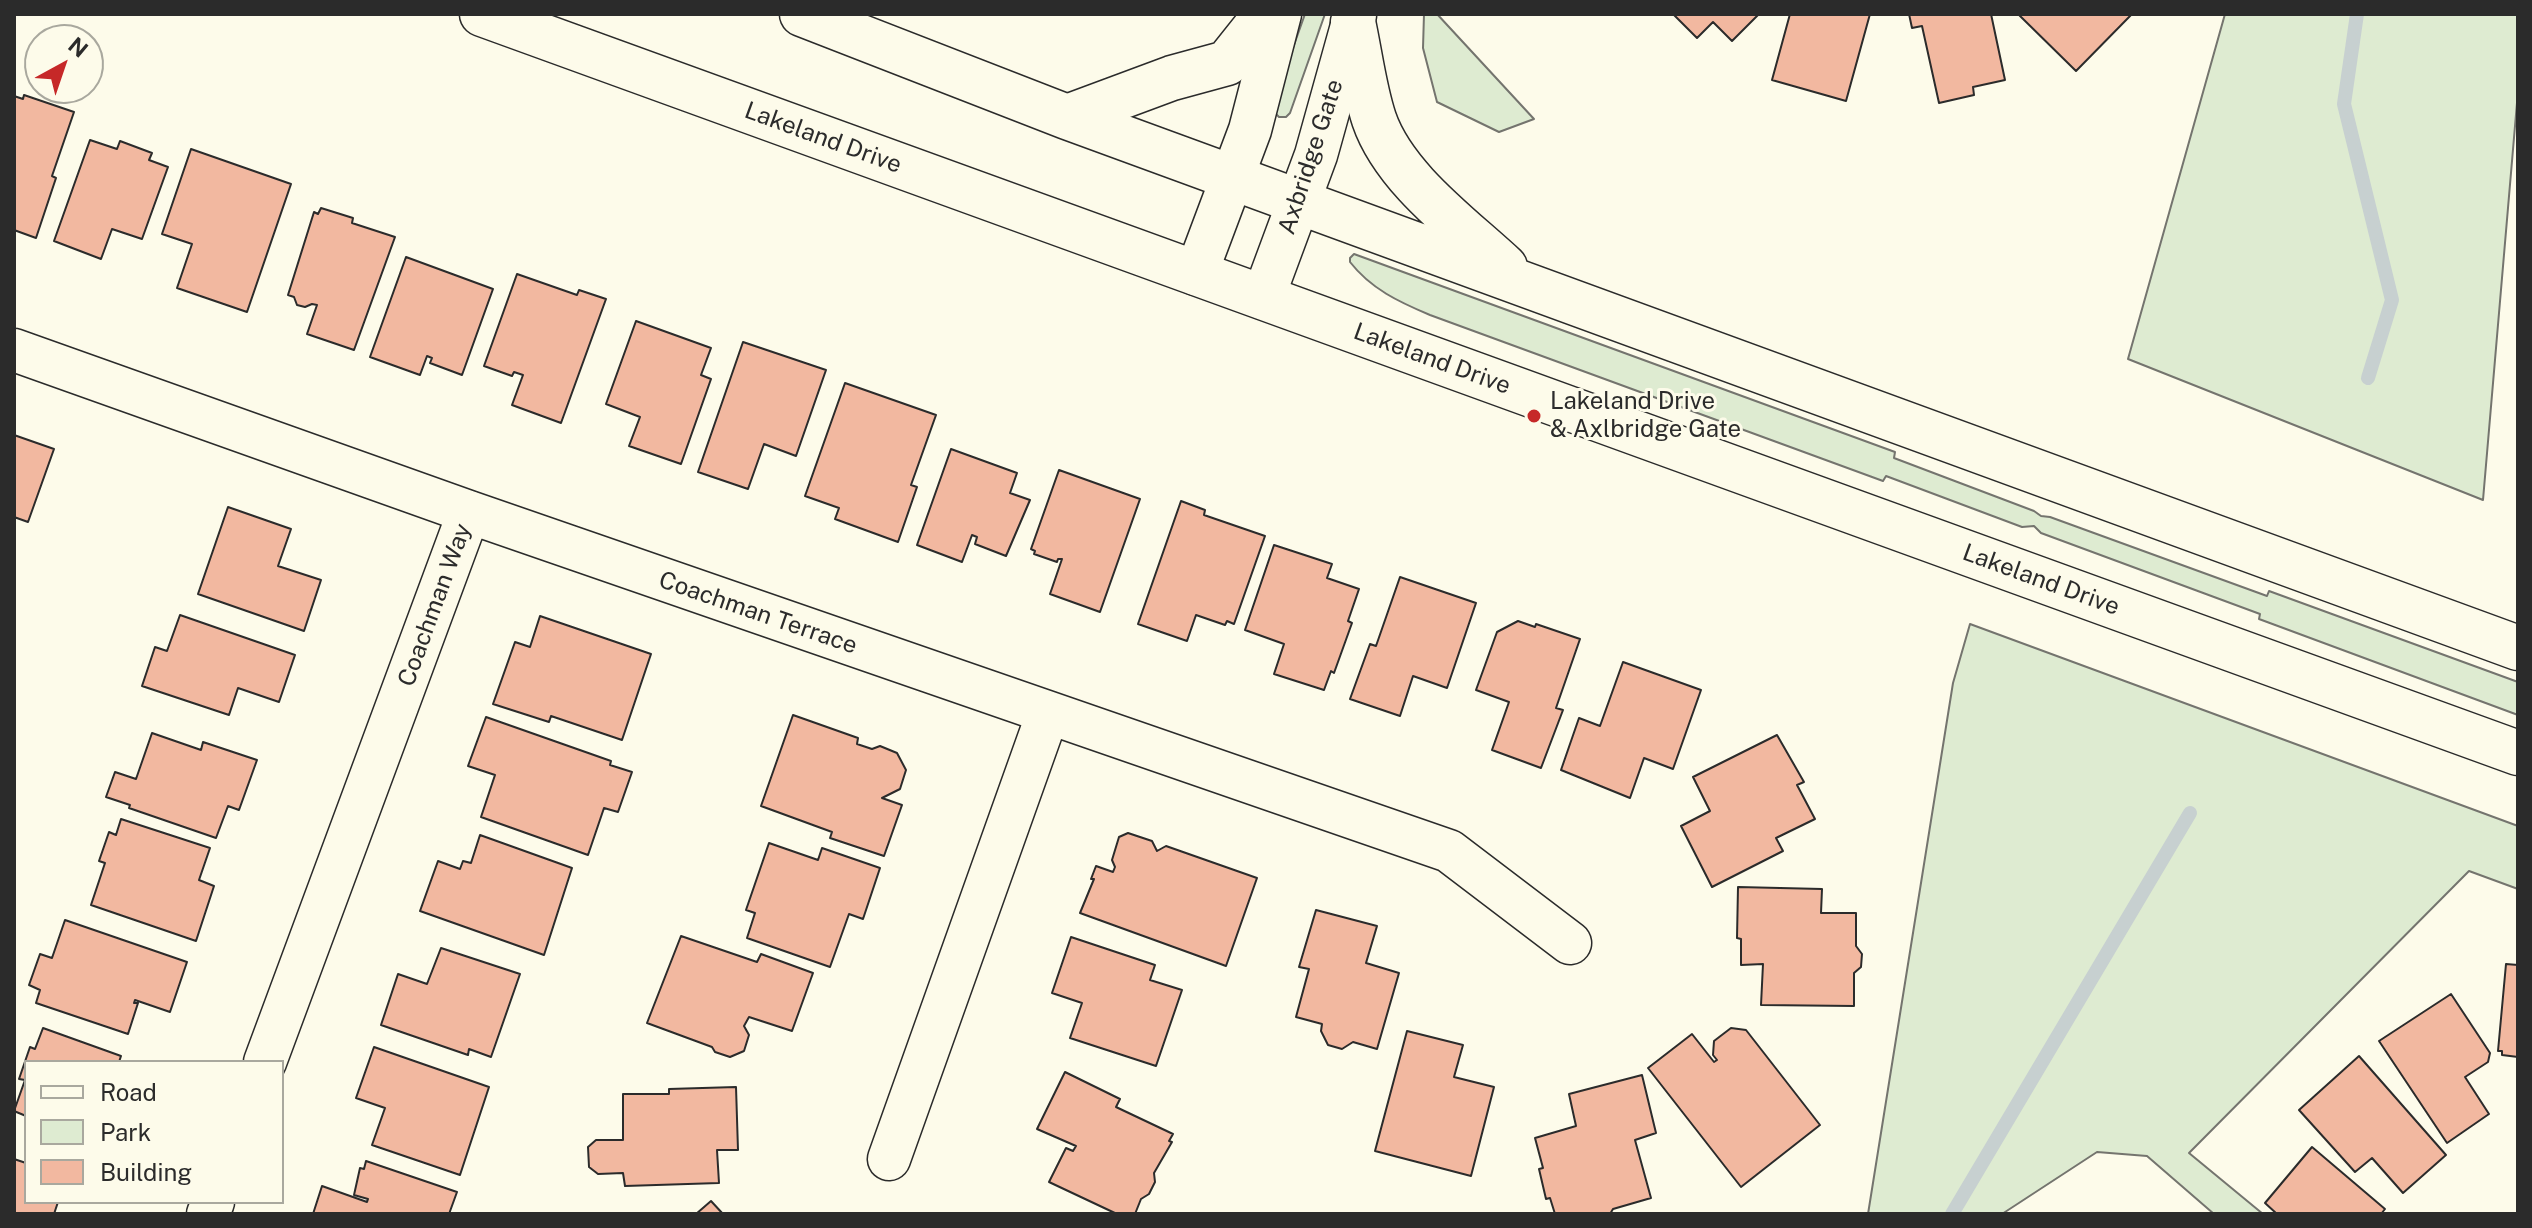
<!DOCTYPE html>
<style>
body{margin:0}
#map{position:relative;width:2532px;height:1228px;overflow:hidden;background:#fdfbea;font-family:"Public Sans",sans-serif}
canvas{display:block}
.frame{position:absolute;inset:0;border:16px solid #2b2b2b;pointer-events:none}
.legend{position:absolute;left:24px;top:1060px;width:260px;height:144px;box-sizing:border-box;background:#fdfbea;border:2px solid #a9a89e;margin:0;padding:10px 14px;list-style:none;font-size:24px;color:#2b2b2b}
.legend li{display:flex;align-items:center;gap:16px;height:40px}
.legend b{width:40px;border:2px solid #a9a89e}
.north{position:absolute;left:24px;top:24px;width:80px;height:80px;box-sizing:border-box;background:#fdfbea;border:2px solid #a9a89e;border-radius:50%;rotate:40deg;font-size:22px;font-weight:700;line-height:32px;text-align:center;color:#2b2b2b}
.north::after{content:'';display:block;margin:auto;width:28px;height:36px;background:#c62828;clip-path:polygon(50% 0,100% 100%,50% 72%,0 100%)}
</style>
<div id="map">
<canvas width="2532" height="1228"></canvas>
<div class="frame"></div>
<ul class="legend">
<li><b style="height:10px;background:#fdfbea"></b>Road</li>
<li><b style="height:22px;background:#deebd1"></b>Park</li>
<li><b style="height:22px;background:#f2b8a0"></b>Building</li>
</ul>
<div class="north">N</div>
</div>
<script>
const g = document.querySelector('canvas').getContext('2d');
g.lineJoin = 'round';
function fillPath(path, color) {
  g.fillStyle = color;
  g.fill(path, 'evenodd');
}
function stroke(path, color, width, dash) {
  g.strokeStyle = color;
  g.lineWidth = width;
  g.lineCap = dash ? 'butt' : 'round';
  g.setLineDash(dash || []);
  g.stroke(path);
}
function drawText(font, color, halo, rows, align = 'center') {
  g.font = font + ' "Public Sans",sans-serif';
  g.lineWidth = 6;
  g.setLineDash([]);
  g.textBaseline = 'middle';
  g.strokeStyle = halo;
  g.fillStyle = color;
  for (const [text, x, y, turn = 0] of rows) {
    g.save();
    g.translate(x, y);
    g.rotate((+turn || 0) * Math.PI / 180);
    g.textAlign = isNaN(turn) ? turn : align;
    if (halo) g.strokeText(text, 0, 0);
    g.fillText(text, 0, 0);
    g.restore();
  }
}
const green = new Path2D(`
 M1305 14H1325L1290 113 1286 117H1279L1274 112 1273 104Z
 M1424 14H1437L1534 119 1499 132 1437 102 1423 48Z
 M2225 14H2518V91L2483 500 2128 359Z
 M1354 254 1895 452 1894 458 2034 511 2041 516 2050 517 2267 596 2269 591 2518 682V715L2259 619 2260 614 2041 533 2034 526 2022 527 1886 476 1883 481 1430 315C1399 302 1371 289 1350 262V258Z
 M1970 624 2518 826V889L2469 871 2189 1153 2263 1214H2214L2147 1156 2097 1152 2002 1214H1868L1953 683Z`);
const stream = new Path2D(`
 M2357 14 2344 104 2392 300 2368 378
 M1952 1214 2190 813`);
const building = new Path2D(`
 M1676 14H1759L1732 41 1713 22 1697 38 1674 15Z
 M1790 14H1870L1846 101 1772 80Z
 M1909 14H1991L2005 80 1973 87 1974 95 1939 103 1922 26 1912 28Z
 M2018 14H2132L2076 71Z
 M24 95 74 112 52 176 56 178 36 238 14 230V96L23 99Z
 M90 140 117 149 120 141 152 153 149 160 168 167 142 239 112 229 101 259 54 241Z
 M191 149 291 184 247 312 177 288 192 244 162 234Z
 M321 208 353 218 352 223 395 237 354 350 307 334 317 305 312 304 305 307 297 305 294 297 288 295 314 212 318 214Z
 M406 257 493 289 462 375 430 363 432 358 427 356 420 375 370 357Z
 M517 274 577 295 579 290 606 299 561 423 512 405 523 375 514 372 512 376 484 366Z
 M636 321 711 348 701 375 711 379 681 464 629 446 640 417 606 404Z
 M743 342 826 370 796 456 764 444 748 489 698 472Z
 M845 383 936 415 911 485 917 487 898 542 835 519 839 508 805 496Z
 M14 435 54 449 28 522 14 517Z
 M951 449 1017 473 1010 493 1030 500 1006 556 975 544 977 537 972 535 962 562 917 545Z
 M1059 470 1140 499 1100 612 1050 594 1062 559H1058L1057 562 1034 554 1035 551 1031 549Z
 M1181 501 1205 510 1204 515 1265 536 1234 624 1227 621 1225 625 1196 615 1187 641 1138 624Z
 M228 507 291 529 278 566 321 580 304 631 198 594Z
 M1274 545 1332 564 1327 578 1359 589 1348 621 1352 623 1334 673 1331 671 1324 690 1274 674 1284 644 1245 630Z
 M1400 577 1476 603 1447 688 1413 676 1400 716 1350 699 1370 644 1376 646Z
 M180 615 295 655 279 702 238 688 229 715 142 686 155 647 167 651Z
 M540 616 651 654 622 740 551 716 549 722 493 704 515 642 530 647Z
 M1518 621 1535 627 1536 624 1580 639 1556 708 1563 710 1541 768 1492 750 1509 702 1476 690 1497 632Z
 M1623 662 1701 690 1673 769 1644 758 1630 798 1561 770 1579 718 1600 726Z
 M793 715 858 738 857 744 872 749 880 746 897 753 906 770 900 789 882 798 902 805 884 856 830 838 832 832 761 806Z
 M486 717 611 761 610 765 632 772 618 812 604 808 588 855 481 817 495 775 468 766Z
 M152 733 201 750 203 742 257 760 239 810 228 806 216 838 129 808 130 805 106 797 115 772 136 779Z
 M1777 735 1804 782 1797 785 1815 819 1776 838 1783 851 1712 887 1681 826 1710 811 1693 777Z
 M121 819 210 848 199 880 214 886 196 941 91 905 105 863 99 861 109 832 116 835Z
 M1128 833 1152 841 1157 851 1166 846 1257 878 1226 966 1080 913 1094 879H1091L1096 866 1113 872 1115 867 1112 860 1119 837Z
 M480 835 572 868 544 955 420 911 438 861 460 869 463 861 471 863Z
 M769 843 818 860 822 848 880 868 863 919 849 914 830 967 747 938 755 913 746 910Z
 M1738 887 1822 889 1821 913H1856V946L1862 954 1861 967 1854 973V1006L1761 1005 1763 964 1741 965V939L1737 938Z
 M1316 910 1377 926 1366 963 1399 973 1377 1049 1353 1042 1342 1049 1328 1045 1321 1031 1322 1024 1296 1017 1309 969 1299 967Z
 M65 920 187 962 170 1012 135 1000 134 1003H138L128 1034 36 1003 40 990 29 985 40 954 52 958Z
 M681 936 757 962 761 954 813 973 792 1031 749 1017 744 1026 749 1035 744 1051 730 1057 715 1052 712 1047 647 1023Z
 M1071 937 1155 965 1150 980 1182 990 1156 1066 1070 1038 1082 1003 1052 993Z
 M441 948 520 974 491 1057 469 1049 468 1055 381 1025 398 974 427 984Z
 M2506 964 2518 965V1057L2502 1055V1051H2498Z
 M2451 994 2490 1053 2488 1062 2465 1077 2489 1114 2447 1143 2379 1041Z
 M43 1028 121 1056 119 1062H26V1116L14 1111 25 1080 19 1079 30 1047 35 1049Z
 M1731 1028 1746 1030 1820 1125 1741 1187 1648 1068 1692 1034 1714 1062 1717 1060 1713 1055 1714 1041Z
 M1407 1031 1463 1045 1454 1077 1494 1087 1471 1176 1375 1151Z
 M374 1047 489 1087 460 1175 372 1145 385 1108 356 1098Z
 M2359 1056 2446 1155 2403 1193 2372 1158 2355 1172 2299 1110Z
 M1065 1072 1120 1099 1116 1107 1173 1134 1169 1141 1172 1142 1154 1173 1155 1182 1149 1194 1141 1199 1135 1214H1117L1049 1182 1066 1148 1073 1151 1076 1146 1037 1129Z
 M1642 1075 1656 1133 1635 1140 1651 1198 1613 1209 1610 1214H1555L1550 1198 1546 1199 1539 1169 1543 1168 1535 1138 1576 1126 1569 1094Z
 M736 1087 738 1150H717L719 1183 625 1186 623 1173 598 1174 589 1167 588 1147 596 1140H623V1094H669V1089Z
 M2312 1147 2385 1209 2381 1214H2277L2265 1203Z
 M14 1159 26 1163V1202H58L54 1214H14Z
 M366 1161 457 1192 449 1214H313L322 1186 367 1202 368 1199 354 1195 360 1168 364 1169Z
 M711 1201 723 1214H696Z`);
const street = new Path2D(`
 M1196 274 1250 130 1280 14
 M1263 298 1316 155 1355 15
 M14 350 469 512 1449 851 1570 943
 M265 1062 469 512
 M889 1159 1048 713
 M208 1214 213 1202`);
const secondary = new Path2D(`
 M482 14 2518 753
 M802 14 1067 117 2518 648
 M1353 22C1360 54 1364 89 1374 119 1394 178 1461 226 1505 267
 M1067 117 1172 78 1227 63 1266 14`);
const markers = [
 [1534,416,8,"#c62828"]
];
const streetNames = [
 ["Lakeland Drive",823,138,20],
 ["Axbridge Gate",1311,157,-72],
 ["Lakeland Drive",1432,359,20],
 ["Lakeland Drive",2041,580,20],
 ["Coachman Way",435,605,-70],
 ["Coachman Terrace",758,613,19]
];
const poiNames = [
 ["Lakeland Drive",1550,402],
 ["& Axlbridge Gate",1550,430]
];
fillPath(green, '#deebd1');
stroke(green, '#74746e', 2);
stroke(stream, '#c7d0d0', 14);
fillPath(building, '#f2b8a0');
stroke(building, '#2b2b2b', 2);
stroke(street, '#2b2b2b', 45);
stroke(secondary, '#2b2b2b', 47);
stroke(street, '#fdfbea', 42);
stroke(secondary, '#fdfbea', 44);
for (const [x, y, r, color] of markers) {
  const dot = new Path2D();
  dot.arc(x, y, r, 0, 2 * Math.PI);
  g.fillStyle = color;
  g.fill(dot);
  stroke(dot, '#fdfbea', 3);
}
drawText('24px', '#2b2b2b', '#fdfbea', streetNames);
drawText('24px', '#2b2b2b', '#fdfbea', poiNames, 'left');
</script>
